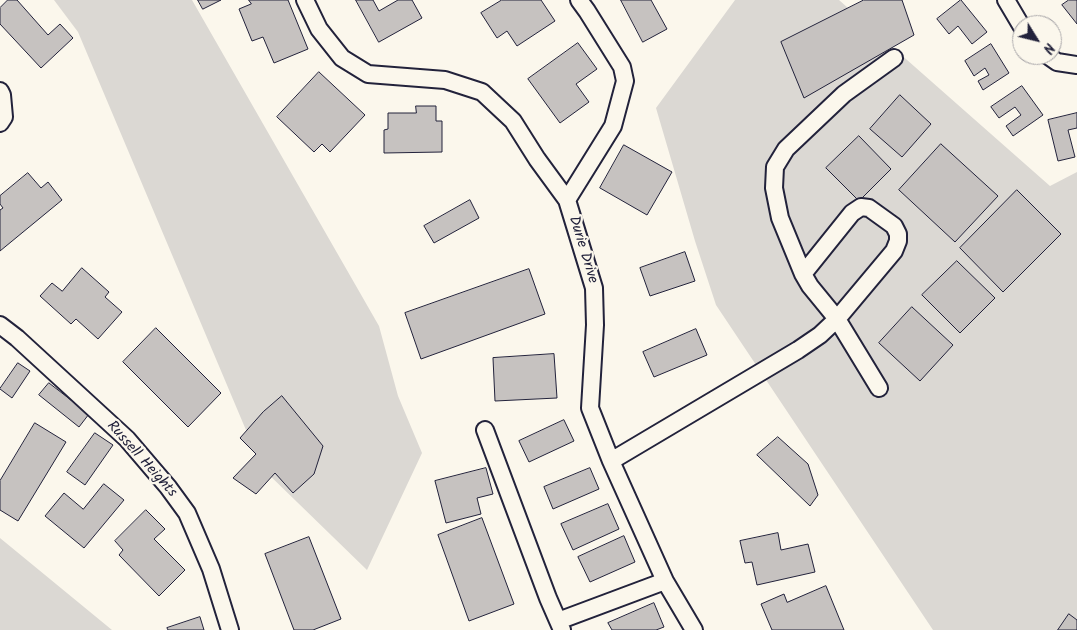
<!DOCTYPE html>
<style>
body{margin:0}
#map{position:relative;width:1077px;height:630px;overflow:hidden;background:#fbf7ec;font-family:Kalam,sans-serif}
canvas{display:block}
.north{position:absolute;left:1012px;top:15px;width:50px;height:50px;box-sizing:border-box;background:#fbf7ec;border:1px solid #a4a2a5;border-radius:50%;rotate:126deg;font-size:14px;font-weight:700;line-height:20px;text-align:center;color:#22223b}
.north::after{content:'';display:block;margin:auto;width:18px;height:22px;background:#22223b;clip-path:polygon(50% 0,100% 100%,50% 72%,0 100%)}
</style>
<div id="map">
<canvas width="1077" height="630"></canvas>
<div class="north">N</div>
</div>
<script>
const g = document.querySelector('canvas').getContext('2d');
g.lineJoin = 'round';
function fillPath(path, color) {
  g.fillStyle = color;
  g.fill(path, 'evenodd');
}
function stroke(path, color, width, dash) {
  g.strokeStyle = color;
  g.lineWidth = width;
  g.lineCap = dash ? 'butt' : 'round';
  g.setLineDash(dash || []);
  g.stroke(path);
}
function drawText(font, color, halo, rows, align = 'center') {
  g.font = font + ' Kalam,sans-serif';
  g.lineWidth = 4.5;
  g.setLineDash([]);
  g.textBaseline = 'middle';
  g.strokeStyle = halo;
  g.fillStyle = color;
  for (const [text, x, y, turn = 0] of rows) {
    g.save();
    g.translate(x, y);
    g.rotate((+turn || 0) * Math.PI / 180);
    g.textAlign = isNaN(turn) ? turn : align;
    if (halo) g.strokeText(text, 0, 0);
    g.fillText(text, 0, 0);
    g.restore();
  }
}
const green = new Path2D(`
 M54 0H192L379 326 398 396 422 453 367 570 262 468 78 32Z
 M735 0H839L1050 186 1077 172V630H933L716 305 695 241 656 108Z
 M0 538 112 630H0Z`);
const building = new Path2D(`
 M8 0H17L48 35 60 24 73 38 41 68 0 24V8Z
 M198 0H221L203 9Z
 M249 0H288L308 49 274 63 263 37 252 41 239 9 251 4Z
 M356 0H373L379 11 398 0H412L422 18 379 42Z
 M502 0H541L555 21 517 46 507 31 497 38 481 13Z
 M621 0H651L667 29 643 42Z
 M864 0H902L914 35 804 98 781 42Z
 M961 0 987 32 972 44 958 26 949 34 937 19Z
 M1069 0H1077V24L1062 5Z
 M578 43 597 69 576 84 589 102 560 123 528 79Z
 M991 44 1009 73 983 90 978 81 989 75 985 68 974 76 965 61Z
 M319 72 365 115 330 152 322 144 314 152 277 117Z
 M1022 86 1043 115 1013 136 1006 126 1021 115 1015 107 999 118 991 107Z
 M900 95 931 124 902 157 870 129Z
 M416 106H436V121H442V152L384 153V130L388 129V113H416Z
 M1077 113V128L1068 130 1075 157 1058 161 1048 120Z
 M859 136 891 169 859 201 826 168Z
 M941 144 998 196 955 242 899 190Z
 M624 145 672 172 647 215 600 188Z
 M28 173 41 188 48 182 62 200 0 251V210L3 208 0 204V196Z
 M1017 190 1061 234 1003 292 960 248Z
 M470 200 479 218 434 243 424 226Z
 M685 252 695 281 650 296 640 268Z
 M957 261 995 298 960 333 922 295Z
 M82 268 109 292 105 297 122 312 98 339 76 319 71 324 40 296 52 283 62 291Z
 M529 269 545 314 421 359 405 313Z
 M912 307 953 345 920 381 879 343Z
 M156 328 221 393 188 427 123 362Z
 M696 329 707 355 654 377 643 352Z
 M554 354 557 398 495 401 493 358Z
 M18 363 30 371 12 398 0 389Z
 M49 383 89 414 79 427 39 395Z
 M282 396 323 446 314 474 293 493 275 473 256 494 233 478 256 454 240 438 263 412Z
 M564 420 574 441 529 462 519 441Z
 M35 423 66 442 18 521 0 510V481Z
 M95 433 113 445 85 485 67 472Z
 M778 437 808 464 818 495 810 506 757 455Z
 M486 468 493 494 477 498 481 514 446 523 435 481Z
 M590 468 599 489 553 509 544 487Z
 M104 484 124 500 84 548 45 516 64 493 83 509Z
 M608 504 619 529 573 550 561 524Z
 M146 510 165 529 154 539 185 570 159 596 119 555 123 550 115 541Z
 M482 518 514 604 469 621 438 535Z
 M778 533 781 550 808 544 815 572 757 585 752 562 745 563 740 541Z
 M624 536 635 562 590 582 578 557Z
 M309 537 341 619 313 630H294L265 554Z
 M826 586 844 630H772L761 604 784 594 787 602Z
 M654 603 664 627 656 630H612L608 623Z
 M1069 614 1077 620V630H1058Z
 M200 617 204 630H168L167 628Z`);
const street = new Path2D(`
 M305 0 319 29 342 58 368 74 445 80 482 92 513 121 537 159 567 200 594 288 595 325 590 408 611 461 665 581 694 630
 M1006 0 1022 27
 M1047 55 1057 62 1077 65
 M0 91 2 95 4 117 0 123
 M567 200 613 126 625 81 622 67 587 11 579 0
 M0 325 17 338 127 439 168 487 187 513 211 569 230 630
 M879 388 837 319 810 286 803 274 780 218 774 188 775 167 786 149 844 94 894 58
 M485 430 548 598 562 630
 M611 461 798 350 820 335 837 319 894 251 898 241V234L894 226 869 208 861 207 852 213 803 274
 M558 621 665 581`);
const streetNames = [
 ["Durie Drive",582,250,73],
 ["Russell Heights",141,460,48]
];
fillPath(green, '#dbd8d3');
fillPath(building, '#c6c2c0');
stroke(building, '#22223b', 1);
stroke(street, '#22223b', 20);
stroke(street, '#fbf7ec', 16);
drawText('15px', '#22223b', '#fbf7ec', streetNames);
</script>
